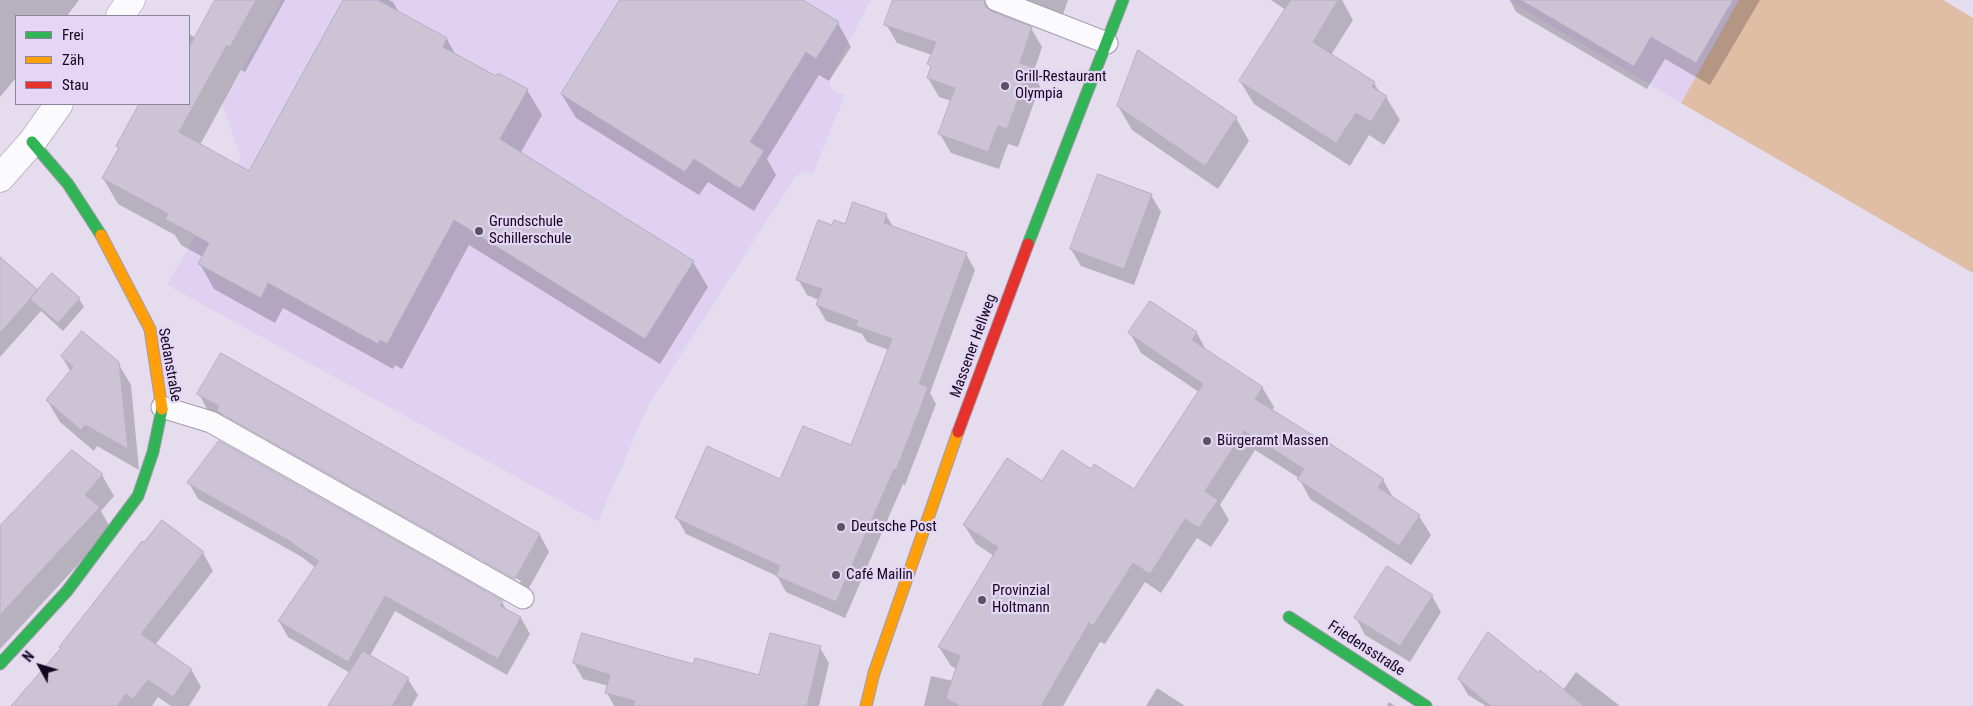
<!DOCTYPE html>
<meta charset="utf-8">
<style>
body{margin:0}
#map{position:relative;width:1973px;height:706px;overflow:hidden;background:#e5dded;font-family:"Roboto Condensed",sans-serif}
canvas{display:block}
.legend{position:absolute;left:15px;top:15px;width:175px;height:90px;box-sizing:border-box;background:#e4d6f4;border:1px solid #90839f;margin:0;padding:6px 9px;list-style:none;font-size:15px;color:#130620}
.legend li{display:flex;align-items:center;gap:10px;height:25px}
.legend b{width:25px;border:1px solid #90839f}
.north{position:absolute;left:15px;top:641px;width:50px;height:50px;-webkit-text-stroke:4px #e4d6f4;paint-order:stroke;rotate:309deg;font-size:14px;font-weight:700;line-height:20px;text-align:center;color:#130620}
.north::after{content:'';display:block;margin:auto;width:18px;height:22px;background:#130620;clip-path:polygon(50% 0,100% 100%,50% 72%,0 100%)}
</style>
<div id="map">
<canvas width="1973" height="706"></canvas>
<ul class="legend">
<li><b style="height:6px;background:#30b455"></b>Frei</li>
<li><b style="height:6px;background:#ff9f0a"></b>Zäh</li>
<li><b style="height:6px;background:#e5322d"></b>Stau</li>
</ul>
<div class="north">N</div>
</div>
<script>
const g = document.querySelector('canvas').getContext('2d');
g.lineJoin = 'round';
function fillPath(path, color) {
  g.fillStyle = color;
  g.fill(path, 'evenodd');
}
function stroke(path, color, width, dash) {
  g.strokeStyle = color;
  g.lineWidth = width;
  g.lineCap = dash ? 'butt' : 'round';
  g.setLineDash(dash || []);
  g.stroke(path);
}
function drawText(font, color, halo, rows, align = 'center') {
  g.font = font + ' "Roboto Condensed",sans-serif';
  g.lineWidth = 4.5;
  g.setLineDash([]);
  g.textBaseline = 'middle';
  g.strokeStyle = halo;
  g.fillStyle = color;
  for (const [text, x, y, turn = 0] of rows) {
    g.save();
    g.translate(x, y);
    g.rotate((+turn || 0) * Math.PI / 180);
    g.textAlign = isNaN(turn) ? turn : align;
    if (halo) g.strokeText(text, 0, 0);
    g.fillText(text, 0, 0);
    g.restore();
  }
}
const built = new Path2D(`
 M282 0H871L829 80 832 90 845 95 813 174 803 172 795 177 648 406 598 522 167 285 241 157 222 105Z
 M1508 0H1740L1681 103Z`);
const green = new Path2D(`
 M1739 0H1943L1973 18V273L1681 103Z`);
const shadow = new Path2D(`
 M0 0H79L67 16H16V78L0 97Z
 M216 0H285L245 72 241 70 200 145 250 173 345 0H389L393 2 400 14 447 39 456 56 496 78 527 90 542 115 520 154 693 262 708 287 660 364 469 245 402 369 395 365 393 369 283 308 275 323 214 289 200 264 203 257 181 245 175 235 118 204 103 178 119 150 117 146 140 104H189V34L196 38Z
 M622 0H801L838 23 851 47 829 81 819 75 767 159 776 175 754 211 708 182 699 195 576 118 562 95Z
 M894 0H1068L1061 20 998 9 995 14 1031 28 1042 47 1033 74 1040 86 1018 147 1008 144 999 169 951 153 940 134 952 101 939 97 928 78 931 68 929 64 932 55 897 43 886 24Z
 M1271 0H1342L1353 20 1331 55 1374 83 1380 93 1386 97 1400 120 1384 145 1369 135 1350 166 1254 104 1240 81 1286 10Z
 M1510 0H1760L1710 85 1665 59 1647 89 1516 12Z
 M1118 106 1236 118 1249 141 1218 189 1132 130Z
 M1151 195 1161 212 1134 285 1081 266 1071 249Z
 M886 215 894 228 966 254 975 270 930 393 936 404 905 485 903 484 845 618 786 592 777 576 686 534 677 518 781 480 852 447 889 350 867 342 862 334 826 321 817 305 819 300 807 295 798 279 833 227 846 225Z
 M0 258 37 291 79 299 84 307 63 331 41 311 0 357Z
 M1151 302 1197 333 1207 352 1262 387 1274 407 1272 411 1383 480 1394 499 1419 516 1431 535 1411 565 1310 499 1299 478 1255 450 1220 505 1229 520 1211 547 1197 538 1161 593 1145 582 1105 644 1100 642 1063 706H924L931 676 953 681 957 669 951 666 939 647 994 556 976 544 964 525 1043 483 1092 470 1134 491 1199 392 1141 353 1130 333Z
 M222 354 540 535 549 552 525 595 208 411 199 394ZM223 413 521 581 520 583 223 416Z
 M62 357 118 363 131 385 139 470 97 446 94 451 60 422 47 400 71 372Z
 M102 475 114 496 101 511 111 529 0 649V527Z
 M189 483 502 602 507 611 521 618 530 634 507 675 395 611 370 656 408 679 418 695 412 706H334L350 673 288 637 279 621 316 568 302 557 198 499Z
 M203 553 213 571 155 645 191 669 201 687 189 706H171L158 697 152 706H13Z
 M1432 596 1441 612 1410 662 1365 635 1356 618Z
 M820 648 829 663 819 706H614L607 693 609 686 583 679 574 663 694 666 760 676Z
 M1576 672 1620 706H1486L1468 695 1459 679 1539 675 1563 690Z
 M1157 688 1185 706H1146Z
 M1389 702 1395 706H1387Z`);
const building = new Path2D(`
 M215 0H256L230 47 227 45 179 132 249 171 343 0H378L447 38 443 47 496 76 498 73 528 89 500 139 694 261 645 339 454 220 387 344 380 340 378 344 268 283 261 298 198 264 209 243 165 219 168 214 102 178 119 148 116 146 139 104H189V48Z
 M620 0H803L839 22 816 59 806 52 750 142 764 151 740 189 694 159 685 172 561 94Z
 M893 0H984L986 7 991 11 1032 27 1020 63 1030 66 1007 129 998 126 988 152 938 134 955 88 927 78 931 66 927 64 936 42 884 25Z
 M1291 0H1338L1313 42 1375 82 1372 87 1387 96 1371 122 1356 113 1336 143 1239 81Z
 M1521 0H1733L1696 63 1651 37 1634 66Z
 M1138 50 1237 117 1205 166 1117 106Z
 M1098 174 1152 194 1124 269 1070 249Z
 M853 202 887 214 884 223 967 253 919 384 928 387 920 409 896 470 894 469 836 602 776 576 780 566 675 518 707 446 780 479 803 426 851 445 892 339 856 326 858 321 816 305 822 289 796 280 818 220 832 225 834 220 845 224Z
 M0 257 38 290 0 333Z
 M52 273 80 298 58 323 30 299Z
 M1150 301 1197 332 1192 340 1263 387 1255 399 1322 441 1323 439 1384 479 1378 487 1420 515 1399 546 1297 479 1304 469 1244 431 1205 491 1218 500 1199 528 1185 519 1150 574 1133 563 1093 626 1089 623 1041 706H960L946 698 960 656 938 647 998 547 963 525 1007 458 1042 481 1062 450 1091 469 1094 464 1134 489 1203 384 1128 333Z
 M82 331 119 362 128 449 85 425 81 430 46 400 73 367 61 356Z
 M221 353 540 534 515 579 220 413 217 410 219 406 197 394Z
 M219 441 503 601 500 606 521 617 498 659 385 596 348 662 278 621 319 561 293 544V543L187 483Z
 M72 450 103 474 85 495 100 507 0 615V526Z
 M162 520 204 552 141 634 192 669 173 697 148 680 133 699 126 694 117 706H11L61 648 59 647 142 541 144 542Z
 M1387 566 1433 595 1400 646 1354 618Z
 M1488 632 1539 673 1540 670 1584 706H1491L1458 679Z
 M582 633 693 664 695 658 759 675 770 633 821 646 807 706H633L635 701 605 693 610 675 573 663Z
 M363 651 409 678 392 706H328Z`);
const lane = new Path2D(`
 M996 0 1107 43
 M162 407 211 422 523 598`);
const street = new Path2D(`
 M120 16 131 0
 M0 178 32 142 59 104`);
const fast = new Path2D(`
 M32 142 68 184 101 235
 M1028 244 1123 0
 M1289 617 1426 706
 M0 664 67 591 138 496 153 452 162 409`);
const slow = new Path2D(`
 M101 235 150 329 162 409
 M866 706 874 673 958 432`);
const jam = new Path2D(`
 M958 432 1028 244`);
const markers = [
 [1005,86,5,"#5c5168"],
 [479,231,5,"#5c5168"],
 [1207,441,5,"#5c5168"],
 [841,527,5,"#5c5168"],
 [836,575,5,"#5c5168"],
 [982,600,5,"#5c5168"]
];
const poiNames = [
 ["Grill-Restaurant",1015,77],
 ["Olympia",1015,94],
 ["Grundschule",489,222],
 ["Schillerschule",489,239],
 ["Bürgeramt Massen",1217,441],
 ["Deutsche Post",851,527],
 ["Café Mailin",846,575],
 ["Provinzial",992,591],
 ["Holtmann",992,608]
];
const streetNames = [
 ["Massener Hellweg",974,346,-70],
 ["Sedanstraße",169,365,80],
 ["Friedensstraße",1366,649,33]
];
fillPath(built, '#e0d0f2');
fillPath(green, '#e0bda5');
fillPath(shadow, '#0003');
fillPath(building, '#ccc3d5');
stroke(building, '#b8aec3', 1);
stroke(lane, '#a49aae', 23);
stroke(street, '#a49aae', 29);
stroke(fast, '#a49aae', 13);
stroke(slow, '#a49aae', 13);
stroke(jam, '#a49aae', 13);
stroke(lane, '#fbfafc', 21);
stroke(street, '#fbfafc', 28);
stroke(fast, '#30b455', 11);
stroke(slow, '#ff9f0a', 11);
stroke(jam, '#e5322d', 11);
for (const [x, y, r, color] of markers) {
  const dot = new Path2D();
  dot.arc(x, y, r, 0, 2 * Math.PI);
  g.fillStyle = color;
  g.fill(dot);
  stroke(dot, '#e4d6f4', 2);
}
drawText('15px', '#130620', '#e4d6f4', poiNames, 'left');
drawText('15px', '#130620', '#e4d6f4', streetNames);
</script>
